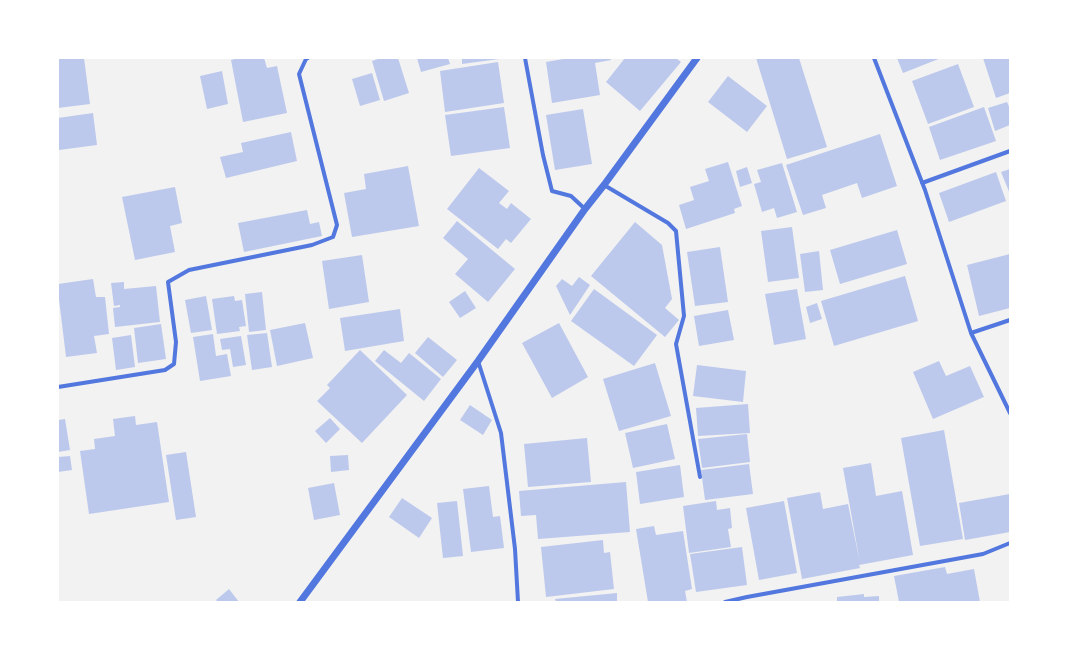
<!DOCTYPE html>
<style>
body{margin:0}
#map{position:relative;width:1068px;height:660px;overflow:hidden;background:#f2f2f2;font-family:Ubuntu,sans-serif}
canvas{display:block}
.frame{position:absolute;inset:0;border:59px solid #fff;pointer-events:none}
</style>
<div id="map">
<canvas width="1068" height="660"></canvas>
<div class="frame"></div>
</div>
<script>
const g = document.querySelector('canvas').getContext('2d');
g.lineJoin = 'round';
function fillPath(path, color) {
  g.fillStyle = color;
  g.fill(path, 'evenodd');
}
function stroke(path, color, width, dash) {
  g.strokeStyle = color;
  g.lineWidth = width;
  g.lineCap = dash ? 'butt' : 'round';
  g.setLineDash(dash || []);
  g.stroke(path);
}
const building = new Path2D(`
 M63 58H84L90 104 58 108V59Z
 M239 58H264L267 68 277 66 287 113 243 122 231 60Z
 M381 58H398L409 93 384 101 372 61Z
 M417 58H448L450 64 421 72Z
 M462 58H499V59L462 64Z
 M569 58H610L611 60 595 63 600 95 552 103 546 62Z
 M625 58H676L681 62 640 111 606 82Z
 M756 58H799L827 147 787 159Z
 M897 58H941L903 73Z
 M983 58H1010V93L996 98Z
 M498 62 504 103 445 112 440 71Z
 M958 64 974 107 928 124 912 81Z
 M222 71 228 104 207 109 200 76Z
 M372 73 380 100 360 106 352 79Z
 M728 76 767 106 747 132 708 102Z
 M1007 102 1010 109V125L995 131 988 108Z
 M504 107 510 148 451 156 445 115Z
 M984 107 996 141 940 160 929 127Z
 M583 109 592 164 555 170 546 115Z
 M93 113 97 145 59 150 58 141V118Z
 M291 132 297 161 226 178 220 157 243 152 241 143Z
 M880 134 897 186 862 198 857 183 822 195 826 208 803 215 786 165Z
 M728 162 742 206 734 209 735 213 686 229 679 205 694 200 690 187 709 181 705 169Z
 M782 163 797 212 777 218 774 208 762 212 754 184 761 182 757 170Z
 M408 166 419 226 352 237 344 193 366 189 364 174Z
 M747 167 752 183 740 187 736 171Z
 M479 168 509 191 499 203 507 209 511 203 531 219 511 243 506 239 498 249 447 209Z
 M1010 169V194L1001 172Z
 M996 172 1006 201 949 222 939 193Z
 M175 187 182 223 170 226 175 252 135 260 122 197Z
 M307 210 310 224 319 222 322 236 244 252 238 223Z
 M457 221 515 269 488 302 455 274 468 259 443 238Z
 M635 222 662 245 672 299 665 308 679 320 665 337 591 276Z
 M792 227 799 278 768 282 761 231Z
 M897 230 907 264 840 284 830 250Z
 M720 247 728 302 695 306 687 252Z
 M819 251 823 290 805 292 800 254Z
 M1010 254V308L979 316 967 265Z
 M362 255 369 302 329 309 322 261Z
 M905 276 918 321 834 346 821 301Z
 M579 277 590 285 570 315 556 286 562 279 572 286Z
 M93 279 96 297H105L109 334 94 336 97 353 66 357 58 291V284Z
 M124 282V289L156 286 160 322 115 327 113 308 120 307V305L114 306 111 283Z
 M594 289 657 335 634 366 571 321Z
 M797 289 806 339 774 345 765 294Z
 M465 291 476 308 460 318 449 302Z
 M262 292 266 330 249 332 245 294Z
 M206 296 212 330 191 333 185 300Z
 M234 296 235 301 242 300 246 326 239 327 240 331 217 334 212 299Z
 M817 303 822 319 810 323 806 307Z
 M400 309 404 341 345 351 340 318Z
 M728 310 734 340 699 346 694 316Z
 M305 323 313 358 277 366 270 330Z
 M559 323 588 377 552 398 522 343Z
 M161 324 166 359 138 363 134 328Z
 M267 333 272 367 252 370 247 335Z
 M213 334 216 356 227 354 231 376 200 381 193 337Z
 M131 335 135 367 116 370 112 338Z
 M241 336 246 365 233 367 230 349 222 350 220 339Z
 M428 337 457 360 443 377 415 353Z
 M360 350 407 395 362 443 317 401 330 388 327 385Z
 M384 350 401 363 409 353 441 379 424 401 375 361Z
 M939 361 946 376 970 366 984 397 933 419 913 372Z
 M655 363 671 416 619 431 603 379Z
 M697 365 746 371 743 402 693 396Z
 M748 404 750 433 698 436 696 408Z
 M470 405 492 420 483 435 460 420Z
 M135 416 136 425 157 422 169 502 89 514 80 451 95 449 94 439 115 436 113 419Z
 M330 418 340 429 326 443 315 431Z
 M65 419 70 450 58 452V420Z
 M667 424 675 459 633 468 625 433Z
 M944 430 963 539 920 546 901 438Z
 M747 434 750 462 702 468 698 439Z
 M587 438 591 482 528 487 524 444Z
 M186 452 196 517 176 520 166 455Z
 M348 455 349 470 331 472 330 456Z
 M70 456 72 470 58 472V457Z
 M871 463 876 496 902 491 913 555 859 565 860 568 802 579 787 498 820 492 823 509 848 504 860 563 843 468Z
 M749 464 753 494 705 500 701 470Z
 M680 465 684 497 640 504 636 472Z
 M626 482 630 532 538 539 536 515 521 516 519 491Z
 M334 483 340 515 314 520 308 488Z
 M489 486 493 517 500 516 504 548 471 552 463 489Z
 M1010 494V532L965 540 959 503Z
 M402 498 432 518 419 538 389 517Z
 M457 501 463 556 443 558 437 503Z
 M716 501 717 510 730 508 732 528 728 529 731 547 689 553 683 506Z
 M784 501 797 573 759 580 746 508Z
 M654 526 656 535 683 531 692 589 685 591 687 602H648L636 529Z
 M603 540 604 553 610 552 614 589 546 597 541 547Z
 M742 547 747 585 696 592 690 554Z
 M945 567 947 574 974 569 980 602H899L894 576Z
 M229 589 239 602H218L216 600Z
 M617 593V602H556L555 599Z
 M864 594V597L879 596V602H837V597Z`);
const minor = new Path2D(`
 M525 58 543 155 552 191 571 196 585 209
 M874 58 925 190 971 333 1010 413
 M922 183 1010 151
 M604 185 668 223 676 231 684 316 676 344 700 477
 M971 333 1010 320
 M478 361 501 433 515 549 518 602
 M58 387 165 370 174 364 176 342 168 282 189 270 312 245 333 237 337 225 299 74 306 59 308 58
 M725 602 747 597 983 554 1010 543`);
const tertiary = new Path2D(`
 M300 602 478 361 585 209 604 185 697 58`);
fillPath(building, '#bdc9ec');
stroke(minor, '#5277de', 4);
stroke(tertiary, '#5277de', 7);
</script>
